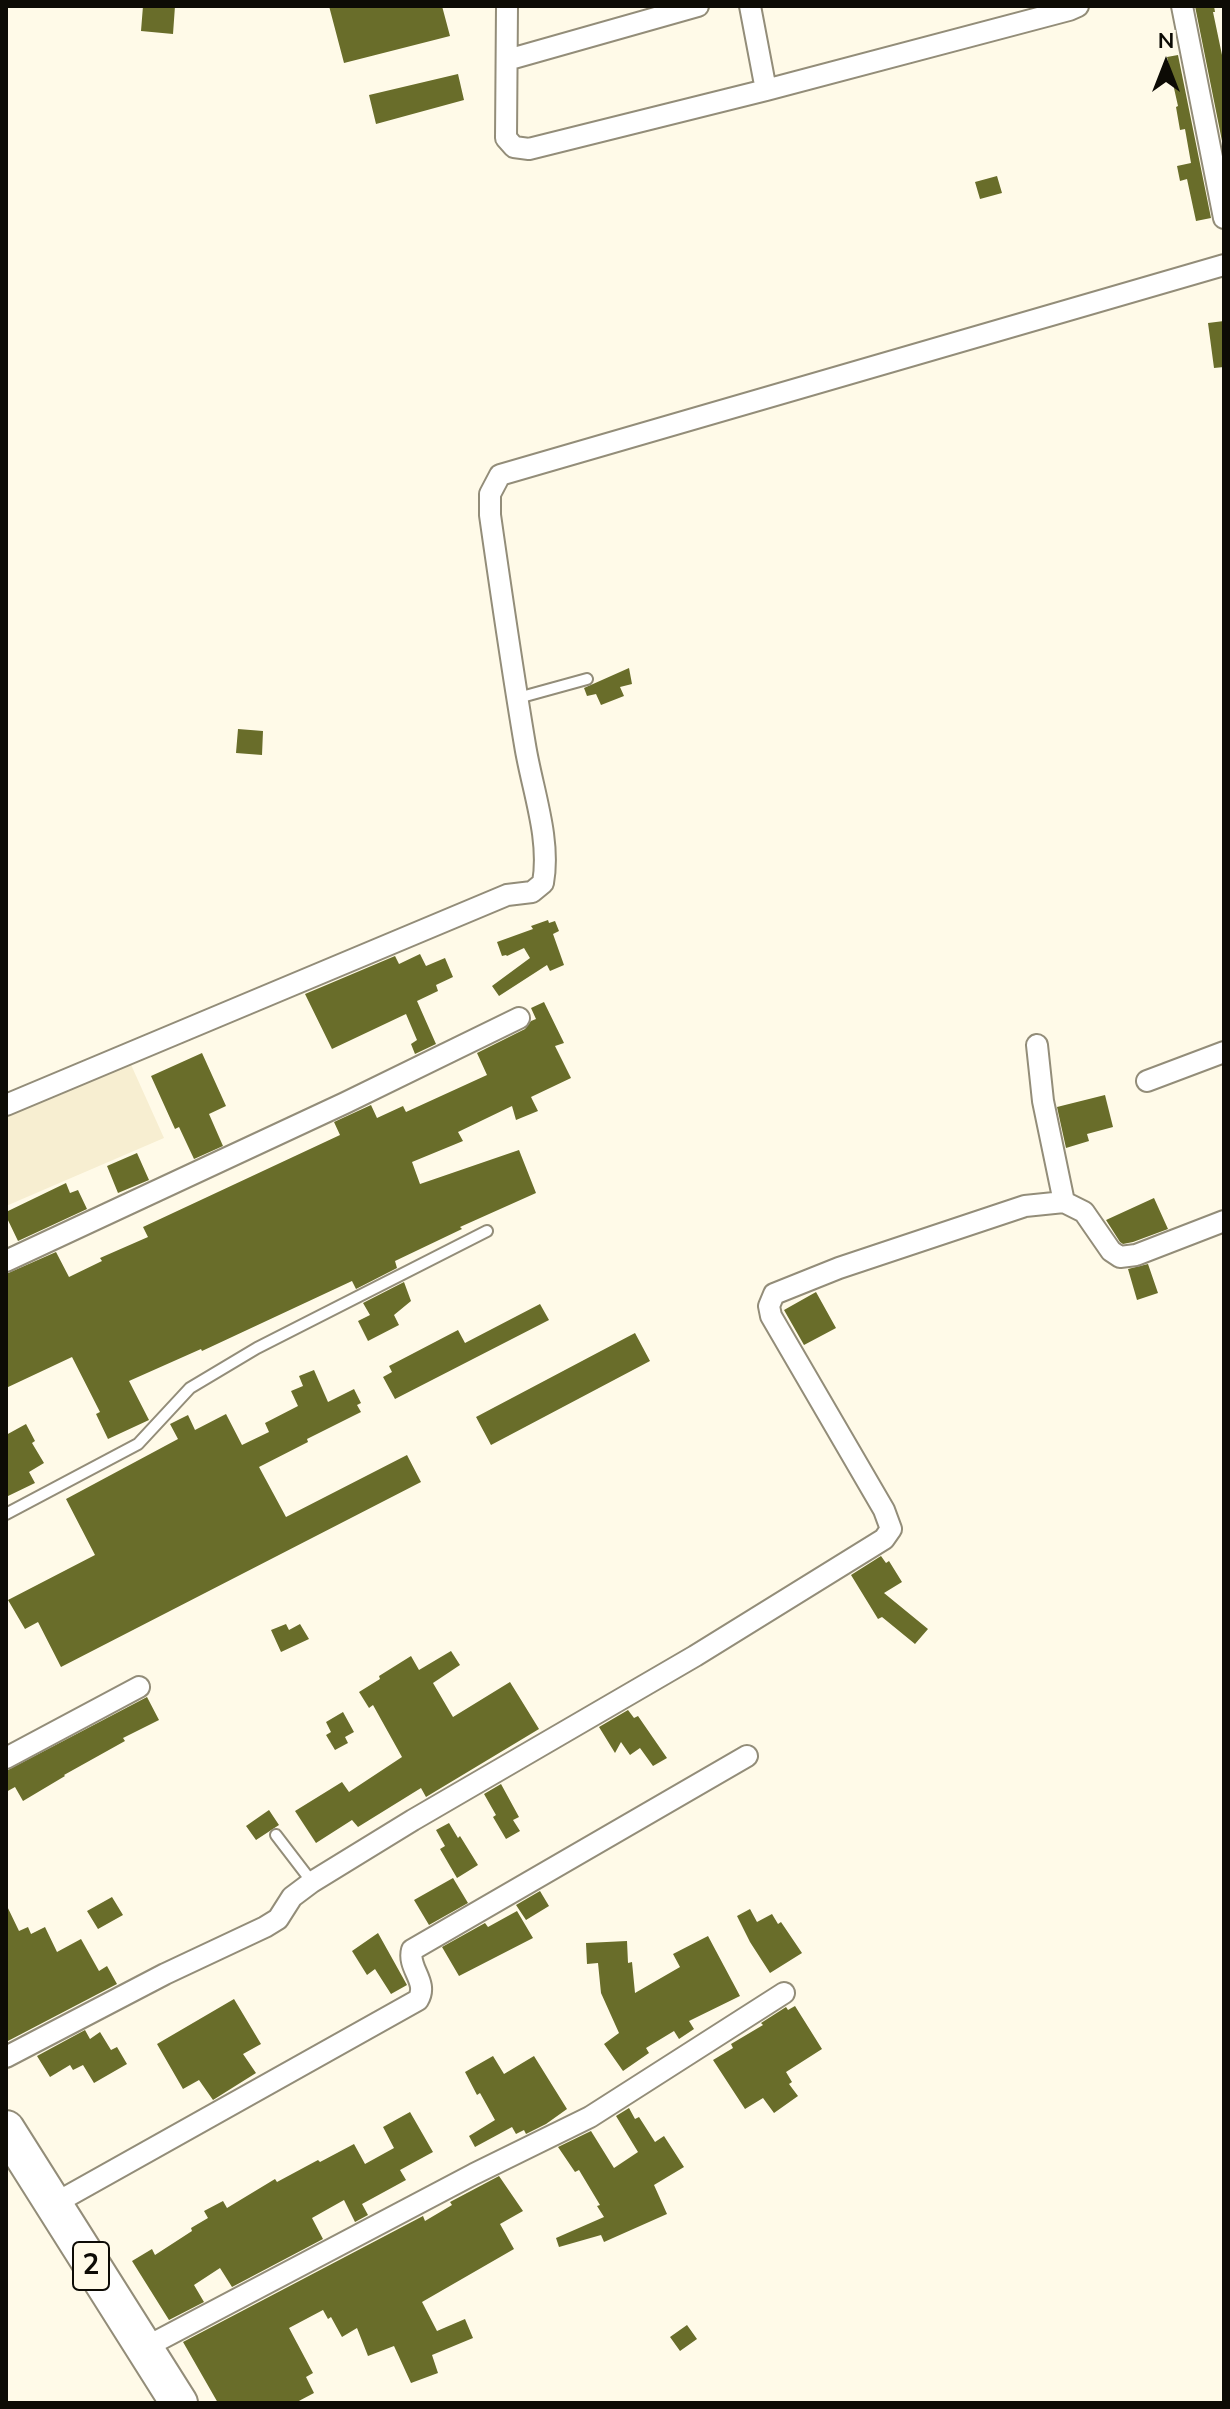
<!DOCTYPE html>
<style>
body{margin:0}
#map{position:relative;width:1230px;height:2409px;overflow:hidden;background:#fffae8;font-family:Mulish,sans-serif}
canvas{display:block}
.frame{position:absolute;inset:0;border:8px solid #0d0b05;pointer-events:none}
.north{position:absolute;left:1126px;top:24px;width:80px;height:80px;-webkit-text-stroke:6px #fffae8;paint-order:stroke;rotate:0deg;font-size:22px;font-weight:700;line-height:32px;text-align:center;color:#0d0b05}
.north::after{content:'';display:block;margin:auto;width:28px;height:36px;background:#0d0b05;clip-path:polygon(50% 0,100% 100%,50% 72%,0 100%)}
</style>
<div id="map">
<canvas width="1230" height="2409"></canvas>
<div class="frame"></div>
<div class="north">N</div>
</div>
<script>
const g = document.querySelector('canvas').getContext('2d');
g.lineJoin = 'round';
function fillPath(path, color) {
  g.fillStyle = color;
  g.fill(path, 'evenodd');
}
function stroke(path, color, width, dash) {
  g.strokeStyle = color;
  g.lineWidth = width;
  g.lineCap = dash ? 'butt' : 'round';
  g.setLineDash(dash || []);
  g.stroke(path);
}
function drawText(font, color, halo, rows, align = 'center') {
  g.font = font + ' Mulish,sans-serif';
  g.lineWidth = 8;
  g.setLineDash([]);
  g.textBaseline = 'middle';
  g.strokeStyle = halo;
  g.fillStyle = color;
  for (const [text, x, y, turn = 0] of rows) {
    g.save();
    g.translate(x, y);
    g.rotate((+turn || 0) * Math.PI / 180);
    g.textAlign = isNaN(turn) ? turn : align;
    if (halo) g.strokeText(text, 0, 0);
    g.fillText(text, 0, 0);
    g.restore();
  }
}
const built = new Path2D(`
 M128 1058 164 1138 6 1206V1108Z`);
const building = new Path2D(`
 M143 6H175L173 34 141 31Z
 M329 6H442L450 36 344 63Z
 M1195 6H1214L1215 12H1213L1222 55H1224V151Z
 M1178 55 1211 218 1196 221 1187 179 1180 181 1177 166 1191 163 1185 129 1180 130 1176 107 1178 106 1167 57Z
 M458 74 464 100 376 124 369 95Z
 M997 176 1002 193 980 199 975 182Z
 M1224 321V367L1214 368 1208 323Z
 M629 668 632 684 620 687 624 696 601 705 596 694 587 696 584 688Z
 M238 729 263 731 262 755 236 753Z
 M548 920 549 923 555 921 559 931 553 934 564 965 550 971 547 965 499 996 492 986 530 958 524 948 507 956 506 955 502 956 497 942 533 929 531 926Z
 M420 954 426 966 445 958 453 977 436 985 438 991 417 1001 436 1044 415 1054 411 1044 417 1040 406 1014 332 1049 305 994 395 956 399 964Z
 M544 1002 564 1043 555 1046 571 1078 531 1097 538 1111 516 1120 512 1106 458 1132 463 1141 412 1162 420 1184 519 1150 536 1193 460 1227 462 1229 395 1261 397 1268 356 1289 352 1281 202 1351 201 1349 129 1381 149 1420 108 1439 96 1414 100 1412 72 1357 6 1388V1274L56 1252 69 1277 102 1261 100 1258 148 1237 143 1227 340 1135 334 1122 371 1105 377 1118 403 1106 406 1112 487 1075 477 1053 525 1029 531 1021 536 1019 531 1008Z
 M202 1053 226 1106 209 1114 223 1146 194 1159 179 1127 175 1129 151 1076Z
 M1105 1095 1113 1127 1087 1134 1089 1141 1066 1148 1057 1107Z
 M137 1153 149 1180 118 1193 107 1166Z
 M66 1183 70 1193 78 1190 87 1209 18 1241 6 1216V1212Z
 M1154 1198 1168 1229 1133 1242 1123 1244 1120 1242 1106 1220Z
 M1148 1264 1158 1293 1137 1300 1128 1269Z
 M404 1282 411 1301 394 1315 399 1325 368 1341 358 1321 370 1315 363 1303Z
 M816 1292 836 1328 804 1345 784 1310Z
 M540 1304 549 1320 395 1399 383 1377 392 1372 389 1366 458 1330 465 1343Z
 M635 1333 650 1361 491 1445 476 1417Z
 M314 1370 328 1402 354 1389 361 1403 357 1405 361 1412 307 1439 308 1442 259 1467 286 1517 407 1455 421 1482 61 1667 38 1622 25 1629 8 1600 95 1555 66 1499 178 1439 170 1424 188 1415 195 1430 226 1414 242 1445 269 1432 265 1423 298 1406 291 1391 303 1386 299 1376Z
 M26 1424 35 1441 32 1443 44 1463 29 1472 35 1483 6 1497V1435Z
 M881 1556 886 1563 889 1561 902 1582 884 1593 928 1629 915 1644 882 1617 878 1619 851 1575Z
 M286 1624 289 1630 300 1624 309 1639 281 1652 271 1630Z
 M451 1651 460 1665 433 1683 453 1717 510 1682 539 1729 426 1797 421 1788 358 1827 352 1820 316 1843 295 1811 342 1782 349 1792 402 1757 373 1705 369 1708 359 1692 380 1679 379 1676 411 1656 419 1670Z
 M147 1697 159 1720 123 1738 125 1741 64 1775 65 1776 23 1801 15 1787 6 1792V1771Z
 M628 1710 634 1718 638 1716 667 1758 653 1766 640 1748 630 1755 621 1742 615 1753 599 1727Z
 M343 1712 354 1732 345 1737 348 1743 335 1750 326 1735 331 1732 326 1722Z
 M501 1784 519 1817 513 1820 520 1831 506 1839 493 1817 496 1815 484 1794Z
 M269 1810 279 1825 256 1840 246 1826Z
 M449 1823 458 1838 460 1836 478 1865 457 1878 440 1849 445 1846 436 1830Z
 M453 1878 468 1903 429 1925 414 1900Z
 M540 1891 549 1906 526 1920 516 1905Z
 M112 1897 123 1915 98 1929 87 1911Z
 M6 1904 19 1931 28 1927 31 1934 45 1927 57 1952 81 1939 99 1971 107 1966 117 1984 6 2042Z
 M750 1909 757 1922 772 1914 778 1924 781 1922 802 1953 770 1973 750 1942 737 1916Z
 M517 1911 533 1938 459 1976 442 1947 485 1923 488 1927Z
 M378 1933 407 1985 391 1994 375 1969 367 1975 352 1951Z
 M708 1936 740 1996 689 2021 694 2029 679 2039 674 2031 646 2048 649 2053 623 2071 604 2044 619 2033 601 1993 598 1963 587 1964 586 1943 627 1941 628 1963 632 1962 635 1993 680 1967 673 1954Z
 M234 1999 261 2044 243 2054 256 2073 213 2100 199 2080 183 2089 157 2044Z
 M795 2006 822 2049 786 2072 792 2082 789 2084 798 2096 774 2113 763 2098 745 2109 713 2060 733 2048 731 2044 763 2025 761 2023 786 2007 788 2010Z
 M85 2030 90 2039 100 2032 111 2050 117 2047 127 2064 94 2083 83 2065 73 2070 70 2065 50 2077 37 2056Z
 M493 2056 504 2074 534 2056 567 2109 546 2124 526 2134 524 2130 516 2134 512 2127 475 2147 469 2136 495 2120 480 2093 477 2095 465 2072Z
 M629 2108 635 2119 639 2117 655 2142 664 2136 684 2167 654 2185 667 2214 604 2242 601 2235 559 2247 556 2238 604 2217 597 2206 600 2205 579 2170 575 2172 558 2147 591 2131 614 2168 638 2152 616 2116Z
 M410 2112 433 2152 400 2170 406 2180 362 2204 368 2215 355 2222 344 2200 312 2218 323 2239 232 2287 220 2268 194 2285 204 2302 169 2320 132 2261 152 2249 155 2255 192 2231 191 2228 208 2218 204 2211 223 2201 227 2208 275 2179 277 2182 318 2160 320 2162 354 2144 365 2164 394 2148 383 2127Z
 M499 2176 523 2211 500 2224 514 2249 422 2302 437 2331 465 2319 473 2338 432 2355 438 2373 411 2383 394 2346 368 2356 357 2328 342 2337 331 2317 328 2319 323 2310 289 2328 313 2373 306 2377 314 2393 295 2403H218L183 2342 423 2216 425 2221 452 2205 450 2202Z
 M687 2325 697 2339 680 2351 670 2337Z`);
const lane = new Path2D(`
 M518 698 587 679
 M6 1514 138 1444 190 1388 257 1348 487 1231
 M276 1835 312 1882`);
const street = new Path2D(`
 M507 6 506 138 514 147 529 149 766 90 1069 10 1078 6
 M750 6 766 90
 M1182 6 1224 218
 M507 60 698 6
 M1037 1045 1043 1101 1064 1202
 M1147 1081 1224 1052
 M6 1105 507 895 532 892 543 883C551 838 532 789 525 745 512 668 501 592 490 515V494L500 475 1224 265
 M6 1261 345 1103 519 1018
 M6 1758 139 1687
 M6 2057 165 1974 265 1927 278 1919 292 1897 312 1882 413 1820 695 1656 884 1539 891 1529 884 1510 771 1316 769 1306 774 1294 839 1268 1025 1206 1064 1202 1084 1212 1111 1251 1120 1257 1136 1255 1224 1221
 M52 2205 418 2000C429 1982 407 1968 412 1950L747 1756
 M144 2348 474 2174 590 2117 784 1993`);
const highway = new Path2D(`
 M6 2129 179 2403`);
const shields = [
 [91,2266,36]
];
const shieldNames = [
 ["2",91,2266]
];
fillPath(built, '#f7eed1');
fillPath(building, '#696d2a');
stroke(lane, '#938d79', 14);
stroke(street, '#938d79', 24);
stroke(highway, '#938d79', 40);
stroke(lane, '#fff', 10);
stroke(street, '#fff', 20);
stroke(highway, '#fff', 36);
for (const [x, y, w] of shields) {
  const box = new Path2D();
  box.roundRect(x - w / 2, y - 24, w, 48, 6);
  g.fillStyle = '#fffae8';
  g.fill(box);
  stroke(box, '#0d0b05', 2);
}
drawText('bold 28px', '#0d0b05', null, shieldNames);
</script>
